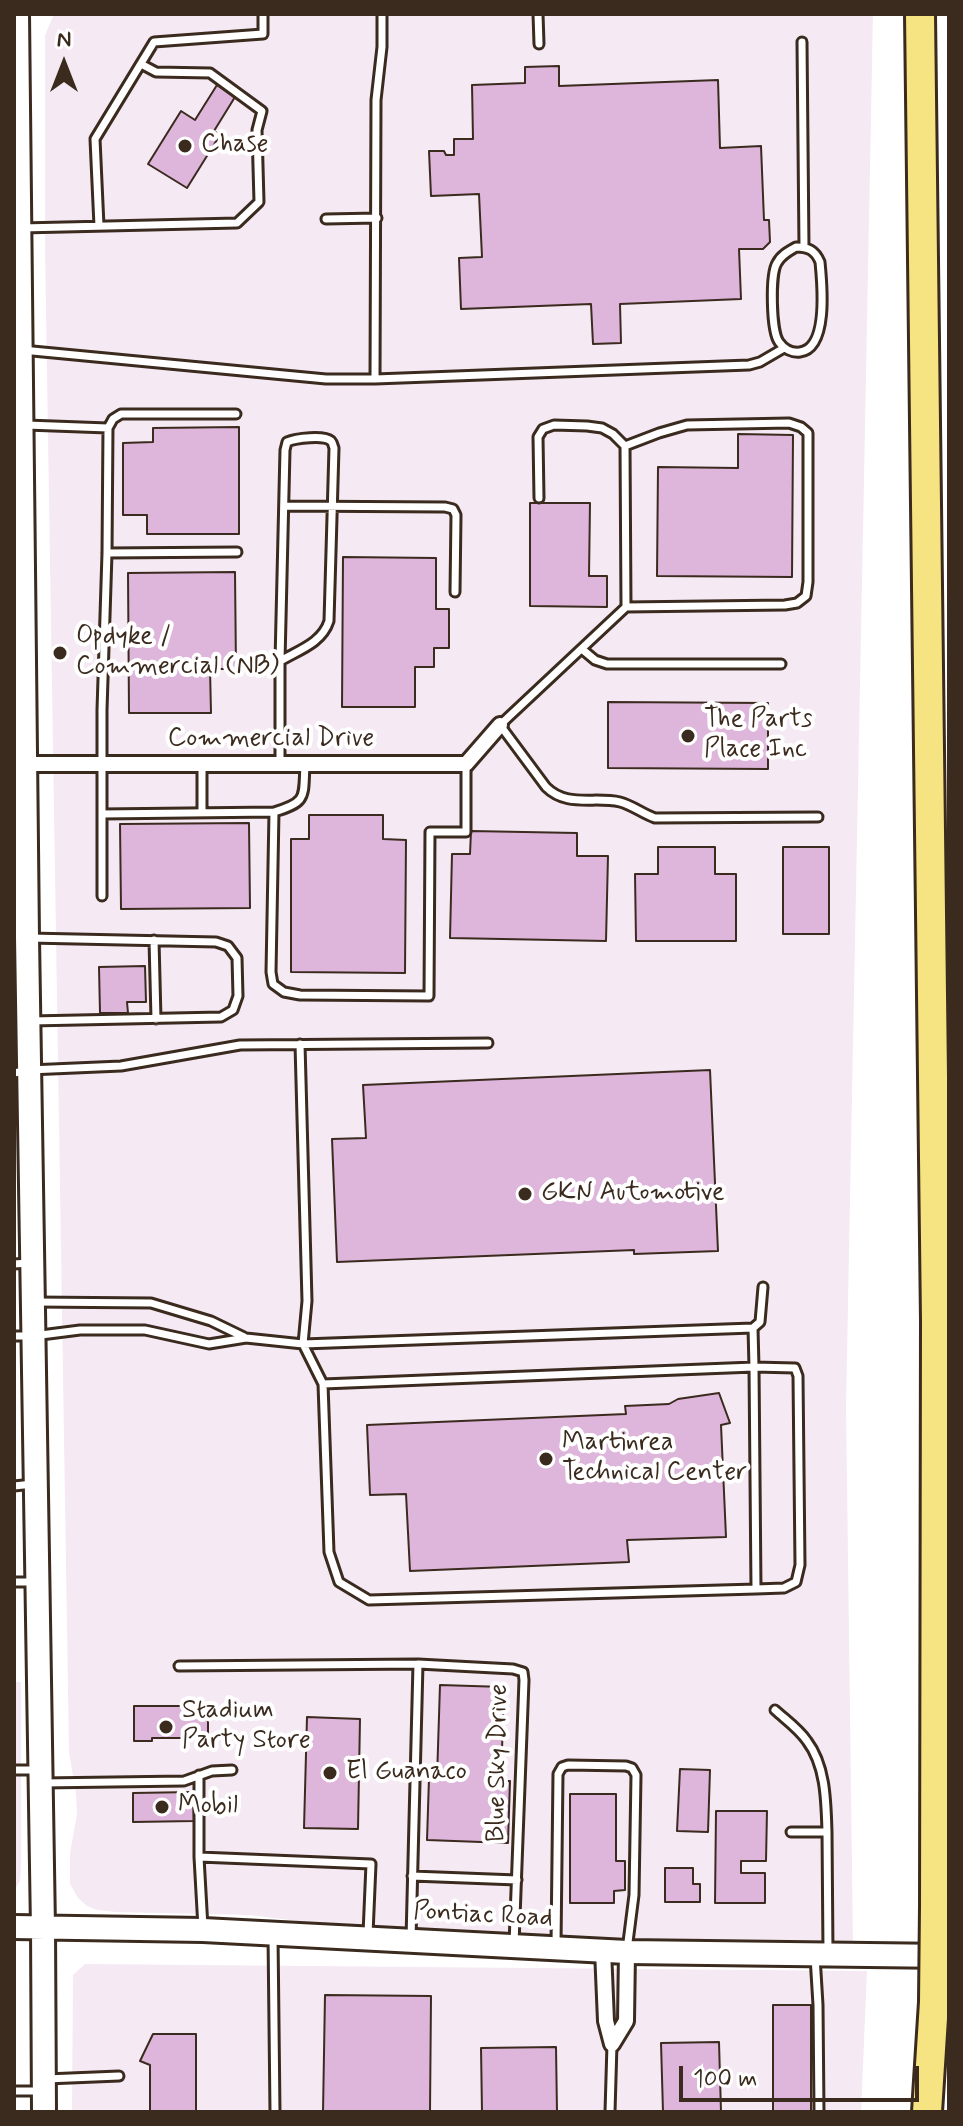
<!DOCTYPE html>
<style>
body{margin:0}
#map{position:relative;width:963px;height:2126px;overflow:hidden;background:#fff;font-family:Mynerve,sans-serif}
canvas{display:block}
.frame{position:absolute;inset:0;border:16px solid #3b2a1e;pointer-events:none}
.north{position:absolute;left:24px;top:24px;width:80px;height:80px;-webkit-text-stroke:6px #fff;paint-order:stroke;rotate:0deg;font-size:22px;font-weight:700;line-height:32px;text-align:center;color:#3b2a1e}
.north::after{content:'';display:block;margin:auto;width:28px;height:36px;background:#3b2a1e;clip-path:polygon(50% 0,100% 100%,50% 72%,0 100%)}
.scale{position:absolute;left:679px;top:2066px;width:240px;height:36px;box-sizing:border-box;border:4px solid #3b2a1e;border-top:0;padding-left:10px;font-size:24px;line-height:28px;white-space:nowrap;color:#3b2a1e;-webkit-text-stroke:6px #fff;paint-order:stroke}
</style>
<div id="map">
<canvas width="963" height="2126"></canvas>
<div class="frame"></div>
<div class="north">N</div>
<div class="scale">100 m</div>
</div>
<script>
const g = document.querySelector('canvas').getContext('2d');
g.lineJoin = 'round';
function fillPath(path, color) {
  g.fillStyle = color;
  g.fill(path, 'evenodd');
}
function stroke(path, color, width, dash) {
  g.strokeStyle = color;
  g.lineWidth = width;
  g.lineCap = dash ? 'butt' : 'round';
  g.setLineDash(dash || []);
  g.stroke(path);
}
function drawText(font, color, halo, rows, align = 'center') {
  g.font = font + ' Mynerve,sans-serif';
  g.lineWidth = 8;
  g.setLineDash([]);
  g.textBaseline = 'middle';
  g.strokeStyle = halo;
  g.fillStyle = color;
  for (const [text, x, y, turn = 0] of rows) {
    g.save();
    g.translate(x, y);
    g.rotate((+turn || 0) * Math.PI / 180);
    g.textAlign = isNaN(turn) ? turn : align;
    if (halo) g.strokeText(text, 0, 0);
    g.fillText(text, 0, 0);
    g.restore();
  }
}
const built = new Path2D(`
 M54 14H873L846 1406 853 1941 544 1937 353 1928 250 1915 116 1912 97 1910 87 1906 78 1898 70 1884V1853L77 1814 76 1794 69 1752 45 247V35Z
 M14 1682H21V1867L20 1881 14 1891Z
 M85 1964 867 1971 861 2112H72L73 1975Z`);
const building = new Path2D(`
 M559 66V86L718 80 720 148 761 146 764 220H769L770 242 763 249H739L741 299 620 304 621 343 593 344 591 304 461 309 459 258 482 257 479 194 431 196 429 151H444L446 155H454V139H473L472 85 525 83V67Z
 M217 85 235 97 214 131 220 135 187 188 148 164 181 111 195 120Z
 M239 427V534H147V515H123V443L153 442V428Z
 M738 434 793 435 792 577 657 576 658 467 738 468Z
 M530 503H590L589 576H607V607L530 606Z
 M343 557 436 558V609H449V648H434V667H415V707H342Z
 M235 572 236 669H210L211 713H129L128 573Z
 M608 702 768 703V769L608 768Z
 M309 815H383V839L406 840 405 973 291 972V839H309Z
 M249 823 250 908 121 909 120 824Z
 M471 831 577 833V856H608L606 941 450 938 452 854H470Z
 M658 847H715V874H736V941H636L635 874H658Z
 M783 847H829V934H783Z
 M145 966 146 1002H127L128 1013H100L99 967Z
 M710 1070 718 1251 634 1254V1250L337 1262 332 1139 366 1138 363 1085Z
 M719 1393 730 1423 721 1425 726 1537 627 1540 629 1562 410 1571 406 1494 370 1495 367 1425 626 1414 625 1406 669 1404 678 1399Z
 M440 1685 504 1687 501 1781H510L508 1843 427 1840 429 1778H437Z
 M134 1706H208V1738H152V1741H134Z
 M307 1717 360 1719 358 1829 304 1828Z
 M680 1769 710 1770 708 1832 677 1831Z
 M193 1792 194 1821 133 1822V1793Z
 M570 1794H616V1861H625V1890L614 1891V1903H570Z
 M716 1811H767L766 1861H741V1873H765V1903H715Z
 M665 1868H693V1884H700V1902H665Z
 M325 1995 431 1996 430 2112H323Z
 M773 2005H811V2112H773Z
 M153 2034H196V2112H150V2065L140 2061Z
 M719 2042 721 2112H663L661 2043Z
 M556 2047 557 2112H482L481 2048Z`);
const lane = new Path2D(`
 M538 14 539 44
 M802 42 804 247
 M326 219 377 218
 M99 226 95 139 154 42 263 34V14
 M21 228 237 223 259 202 257 130 262 111 210 73 156 72 141 64
 M796 247C808 247 815 250 820 262 822 283 829 348 800 352 792 353 784 349 779 342 771 331 770 274 777 263 781 255 789 251 796 247Z
 M22 350 326 379H375L749 365 760 362 784 348
 M375 379 376 100 382 47V14
 M26 425 108 428
 M539 498 538 437 543 429 554 425 587 426 602 428 613 434 625 446
 M284 506 445 507 453 509 456 515 455 592
 M107 553 237 552
 M626 607 625 446 659 433 687 425 789 423 801 427 808 433V582L806 596 797 603 785 605 626 607 500 725 546 787C567 808 594 796 620 802 632 805 643 814 655 818L818 817
 M583 650 595 660 607 664H781
 M280 661 285 450 287 442C296 438 324 435 331 441 333 443 333 446 334 448L329 621C322 643 299 650 280 661V764
 M202 764V813
 M274 812 271 972 273 984 284 992 300 995 429 996 430 832H466V764
 M102 814 274 812C308 802 303 797 305 765
 M102 896V710L107 553 108 428 113 419 121 414H236
 M29 938 216 942 228 946 237 958 238 996 233 1010 221 1017 31 1021
 M154 940 156 1019
 M300 1044 307 1301 303 1344 323 1384 754 1367 753 1328
 M14 1073 29 1070 121 1066 240 1045 488 1043
 M14 1264 29 1263
 M35 1302 151 1303 211 1321 244 1337
 M14 1336H33L80 1330H145L209 1344 246 1338 303 1344 753 1328 760 1322 763 1287
 M323 1384 329 1552 339 1582 369 1600 756 1589 754 1367 795 1368 798 1376 800 1565 796 1582 784 1588 756 1589
 M14 1486 33 1484
 M14 1582H35
 M179 1666 418 1664
 M775 1710C786 1720 799 1729 807 1741 826 1766 826 1802 827 1832
 M14 1770H38
 M199 1775V1857L203 1928
 M42 1783 184 1781 212 1771 232 1770
 M791 1832H827L828 1952
 M199 1857 371 1864 368 1934
 M412 1876 517 1880
 M273 1936 275 2112
 M411 1939 418 1664 513 1669 523 1672 524 1680 514 1944
 M556 1944 558 1774 562 1767 568 1765 626 1766 632 1768 636 1775 634 1895 627 1950
 M815 1956 818 2005 819 2112
 M46 2079 119 2076
 M14 2091H40
 M610 2112 612 2044`);
const street = new Path2D(`
 M25 764H466L500 725
 M603 1950 606 2021 612 2044
 M612 2044 626 2021 627 1952`);
const secondary = new Path2D(`
 M17 14 27 938 43 1928 44 2112
 M14 1927 203 1930 627 1952 949 1956`);
const highway = new Path2D(`
 M920 14 936 1320 935 1907
 M927 2112 934 2002`);
const highwayBridge = new Path2D(`
 M934 2002 935 1907`);
const markers = [
 [185,146,8,"#3b2a1e"],
 [60,653,8,"#3b2a1e"],
 [688,736,8,"#3b2a1e"],
 [525,1194,8,"#3b2a1e"],
 [546,1459,8,"#3b2a1e"],
 [166,1727,8,"#3b2a1e"],
 [330,1773,8,"#3b2a1e"],
 [162,1807,8,"#3b2a1e"]
];
const poiNames = [
 ["Chase",201,146],
 ["Opdyke /",76,638],
 ["Commercial (NB)",76,668],
 ["The Parts",704,721],
 ["Place Inc",704,751],
 ["GKN Automotive",541,1194],
 ["Martinrea",562,1444],
 ["Technical Center",562,1474],
 ["Stadium",182,1712],
 ["Party Store",182,1742],
 ["El Guanaco",346,1773],
 ["Mobil",178,1807]
];
const streetNames = [
 ["Commercial Drive",271,740],
 ["Blue Sky Drive",499,1763,-89],
 ["Pontiac Road",483,1916,3]
];
fillPath(built, '#f5e9f4');
fillPath(building, '#deb5db');
stroke(building, '#3b2a1e', 2);
stroke(lane, '#3b2a1e', 13);
stroke(street, '#3b2a1e', 20);
stroke(secondary, '#3b2a1e', 28);
stroke(highway, '#3b2a1e', 34);
stroke(lane, '#fff', 7);
stroke(street, '#fff', 14);
stroke(secondary, '#fff', 22);
stroke(highway, '#f6e381', 28);
stroke(highwayBridge, '#3b2a1e', 34, []);
stroke(highwayBridge, '#f6e381', 28);
for (const [x, y, r, color] of markers) {
  const dot = new Path2D();
  dot.arc(x, y, r, 0, 2 * Math.PI);
  g.fillStyle = color;
  g.fill(dot);
  stroke(dot, '#fff', 3);
}
drawText('26px', '#3b2a1e', '#fff', poiNames, 'left');
drawText('26px', '#3b2a1e', '#fff', streetNames);
</script>
